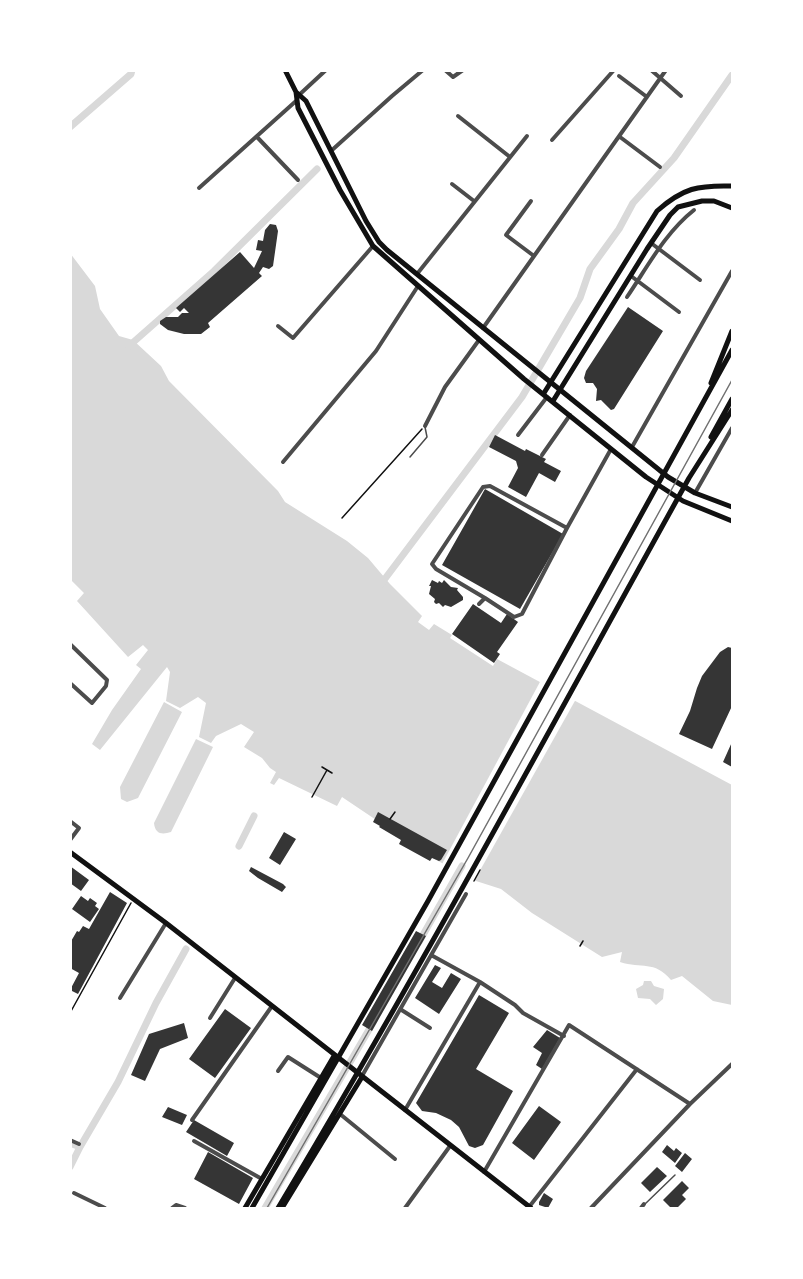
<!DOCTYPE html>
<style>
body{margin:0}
#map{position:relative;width:803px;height:1279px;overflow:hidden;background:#fff;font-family:"Nunito Sans",sans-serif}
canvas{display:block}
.frame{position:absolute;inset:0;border:72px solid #fff;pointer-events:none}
</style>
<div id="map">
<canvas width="803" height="1279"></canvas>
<div class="frame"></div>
</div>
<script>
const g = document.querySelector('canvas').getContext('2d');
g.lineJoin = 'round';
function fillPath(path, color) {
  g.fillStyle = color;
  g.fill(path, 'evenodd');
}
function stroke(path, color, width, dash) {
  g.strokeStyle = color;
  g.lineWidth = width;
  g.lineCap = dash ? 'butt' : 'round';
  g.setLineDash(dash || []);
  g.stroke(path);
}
const water = new Path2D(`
 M70 253 95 286 100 309 119 336 133 340 161 366 169 381 278 491 285 502 347 541 368 558 390 584 422 616 418 622 429 630 434 624 452 635 450 638 493 666 497 659 732 785V1005L713 1001 682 976 671 980C654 960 642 969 620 962L622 952 602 957 532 913 501 889 476 881 402 842 403 838 342 797 337 806 279 778 274 785 270 783 276 772 270 768 262 758 244 747 254 732 241 724 216 736 211 743 199 737 206 703 198 697 180 708 166 701 170 672 167 667 100 750 92 744 112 710 141 669 136 665 148 650 143 645 128 657 77 601 84 593 71 580Z
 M164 702 182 712 138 798 127 802 121 799 120 787Z
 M196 739 213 747 171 832C162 835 155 834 154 823Z
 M644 981H651L654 986 664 989 663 999 656 1005 650 999 638 998 636 989 643 985Z`);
const pier = new Path2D(`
 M541 680 576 699 473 883 441 866Z`);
const canal = new Path2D(`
 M70 127 131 74 132 70
 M129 346 214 271 317 169
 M381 584 522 397 580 298 590 269 619 229 633 203 674 158 732 75
 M239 846 254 816
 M419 942 462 866
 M70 1143 80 1147
 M70 1167 80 1147 118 1082 156 1003 186 949
 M265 1208 374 1021`);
const building = new Path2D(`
 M270 224 276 225 278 231 273 266 269 269 263 267 259 273 262 276 208 323 210 327 201 334H184L168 330 160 324V321L166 317H178L182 313H189L184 308 180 312 176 308 240 252 254 268 262 251 256 250 258 240 263 241 265 230Z
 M628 307 663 331 614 409 611 410 601 400 596 401 597 389 593 383H586L584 378 586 371Z
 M495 435 525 451 526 449 546 459 544 462 561 471 555 482 539 473 526 497 508 487 518 468 516 461 489 447Z
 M485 489 563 534 520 609 442 565Z
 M432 580 438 583 439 581 442 583 444 580 451 587 458 588 457 590 463 597V600L451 607 445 605 443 607 439 603 436 604 434 602 435 599 429 594 431 586H429Z
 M473 604 501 623 507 614 518 622 497 652 500 654 494 663 452 634Z
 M728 647 732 648V706L712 749 679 734 690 711 697 688 702 676 720 652Z
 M732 742V767L723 762Z
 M378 812 447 850 441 860 439 861 432 858 430 861 399 844 401 840 379 827 380 826 373 822Z
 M284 832 296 839 280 865 269 858Z
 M70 866 89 880 81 891 70 883Z
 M251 867 283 884 286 887 282 892 258 878 249 871Z
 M110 892 127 903 78 994 70 990 79 973 70 968V943L77 931 79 932 83 926 89 929Z
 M81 896 88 901 90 898 97 903 95 906 99 909 90 922 72 909Z
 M416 931 426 936 372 1031 362 1025Z
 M435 965 441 968 432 982 442 988 451 973 461 979 439 1014 415 998Z
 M479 995 509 1013 476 1069 513 1091 483 1145 475 1148 469 1146 459 1127 451 1120 436 1113 422 1111 416 1103Z
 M225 1009 251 1028 215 1078 189 1059Z
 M184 1023 188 1038 160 1049 145 1081 131 1075 149 1034Z
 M547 1030 560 1038 542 1069 536 1065 542 1053 533 1047Z
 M539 1106 561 1122 534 1160 512 1143Z
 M168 1107 187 1115 182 1125 162 1117Z
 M194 1120 234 1143 227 1156 186 1132Z
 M667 1145 674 1151 676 1148 682 1153 675 1163 662 1152Z
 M208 1152 253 1178 239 1204 194 1179Z
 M685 1153 692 1159 682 1172 675 1166Z
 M657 1167 667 1176 650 1192 641 1183Z
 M682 1181 689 1188 682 1195 686 1199 677 1208H671L663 1200Z
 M544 1193 553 1199 548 1208 539 1205V1202Z`);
const path = new Path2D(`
 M342 518 422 429
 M322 767 332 773
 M312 797 327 770
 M390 819 395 812
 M474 881 480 870
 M580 946 583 941
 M70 1013 131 903`);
const service = new Path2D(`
 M410 457 427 437 425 427
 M645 1204 675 1175`);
const minor = new Path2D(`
 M445 70 453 77 463 70
 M651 70 681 96
 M619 76 647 97
 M299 95 326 70
 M458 116 510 157
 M257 137 298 180
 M620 137 660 167
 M552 140 614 70
 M331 151 392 96 423 70
 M452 184 474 201
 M199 188 296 101
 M531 201 506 235 534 256
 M651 243 700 280
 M417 274 527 136
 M631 276 679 312
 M627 297C648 266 665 233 694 210
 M278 326 293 338 373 246
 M483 328 666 70
 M425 426 445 387 479 340
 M518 435 547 397
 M632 447 732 271
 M542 455 570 415
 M283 462 376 351 418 286
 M695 493 732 428
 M485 598 436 569 432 564 483 487 490 486 567 528 611 449
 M479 604 485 598 514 617 522 614 567 528
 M70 644 107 680 106 686 92 703 70 683
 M70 821 79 828 70 840
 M431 955 480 982 515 1005 523 1013 564 1036
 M120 998 166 923
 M400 1009 430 1028
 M210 1018 235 978
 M278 1071 288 1057 321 1078
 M362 1076 466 894
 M405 1110 480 982
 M340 1114 395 1159
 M192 1120 272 1006
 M70 1140 79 1144
 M194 1141 262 1179
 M484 1172 569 1025 690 1104
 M74 1193 105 1208
 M529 1207 637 1069
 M172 1208 176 1205 185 1208
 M405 1208 450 1146
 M591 1208 690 1104 732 1064
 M641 1208 644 1204`);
const secondary = new Path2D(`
 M285 70 296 92 306 101 366 221 379 242 387 250 668 477 695 493 732 507
 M296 92 298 108 340 190 373 246 524 379 646 477 683 501 732 521
 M70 852 166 923 531 1208`);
const primary = new Path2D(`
 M711 383 732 331
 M544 393 657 211C683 188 698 185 732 186
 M553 401 647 249 670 215 678 207 702 201H714L732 208
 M711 437 732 399
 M245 1208 334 1056
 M252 1208 428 901 732 350
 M278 1208C421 969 553 723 689 478L732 410
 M282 1208 362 1077`);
const rail = new Path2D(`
 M267 1208 468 858 732 380`);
fillPath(water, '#d9d9d9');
fillPath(pier, '#fff');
stroke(canal, '#d9d9d9', 7);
fillPath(building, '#353535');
stroke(path, '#111', 1.5);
stroke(service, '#4c4c4c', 1.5);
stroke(minor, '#4c4c4c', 4);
stroke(secondary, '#111', 5);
stroke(primary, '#111', 5);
stroke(rail, '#707070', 1.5);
</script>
